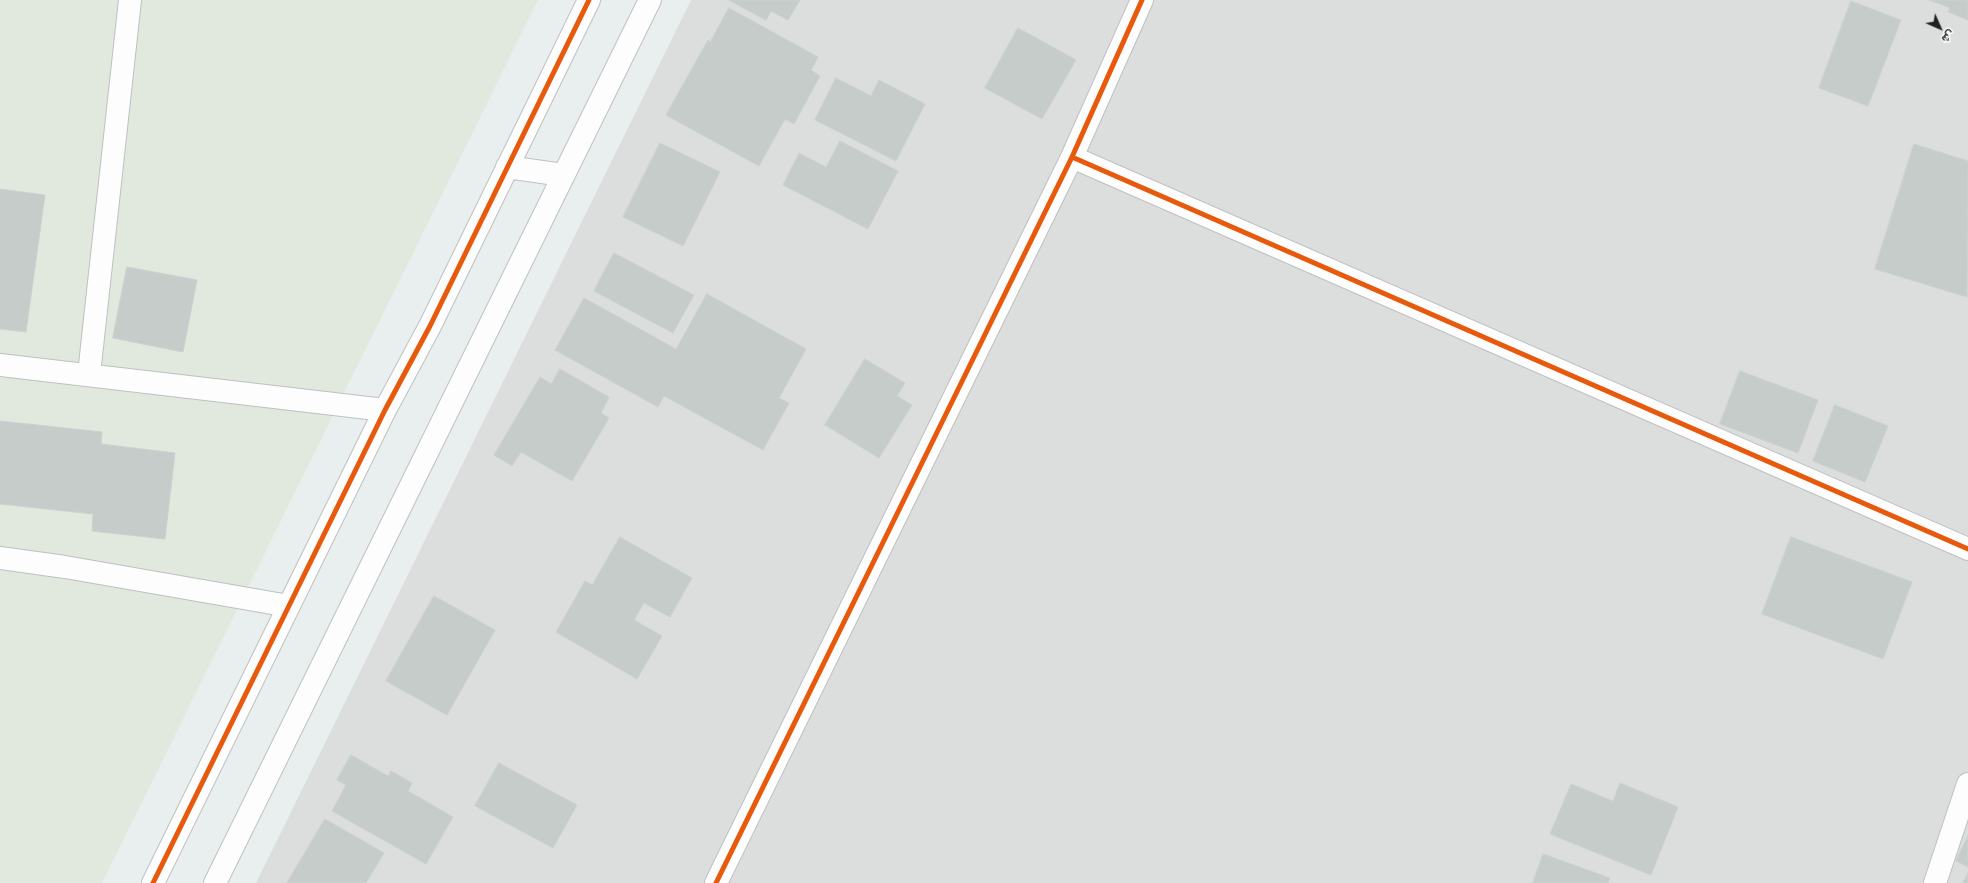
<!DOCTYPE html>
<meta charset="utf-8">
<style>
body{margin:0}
#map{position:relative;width:1968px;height:883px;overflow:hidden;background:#e9efee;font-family:Commissioner,Vazirmatn,sans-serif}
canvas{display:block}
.north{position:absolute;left:1920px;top:8px;width:40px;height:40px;-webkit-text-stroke:3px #fff;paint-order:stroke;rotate:135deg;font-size:11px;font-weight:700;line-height:16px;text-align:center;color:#212121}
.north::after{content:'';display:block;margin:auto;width:14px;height:18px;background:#212121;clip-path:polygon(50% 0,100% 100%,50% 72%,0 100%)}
</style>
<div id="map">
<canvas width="1968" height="883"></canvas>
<div class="north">ش</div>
</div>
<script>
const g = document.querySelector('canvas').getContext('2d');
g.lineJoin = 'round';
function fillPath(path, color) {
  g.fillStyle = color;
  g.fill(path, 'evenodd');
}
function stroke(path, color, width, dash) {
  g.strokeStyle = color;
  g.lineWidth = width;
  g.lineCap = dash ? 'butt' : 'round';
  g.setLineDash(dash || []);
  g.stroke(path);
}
const residential = new Path2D(`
 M691 0H1968V883H256Z`);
const industrial = new Path2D(`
 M0 0H538L102 883H0Z`);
const building = new Path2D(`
 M729 0H800L788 20 771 11 766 20Z
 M1929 0H1968V20L1948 12 1950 8Z
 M1851 1 1901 20 1868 106 1819 88Z
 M729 8 818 57 811 70 820 76 794 124 785 119 759 166 666 115 708 40 710 42Z
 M1018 28 1076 60 1042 119 985 88Z
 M836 78 871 96 879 80 925 104 896 161 815 120Z
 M840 141 898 171 868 229 783 185 799 153 826 167Z
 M660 143 720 172 683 246 623 217Z
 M1914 144 1968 161 1967 297 1875 269Z
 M0 189 45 195 26 332 0 329Z
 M614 253 694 295 673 333 594 291Z
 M127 267 197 280 183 352 113 338Z
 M707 294 806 349 779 398 789 403 763 450 664 396 658 407 555 350 584 298 676 349Z
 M865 359 905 383 897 396 912 405 879 458 825 425Z
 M560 369 609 397 601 413 609 418 572 481 521 452 512 466 494 455 540 377 551 384Z
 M1740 371 1818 400 1798 453 1720 424Z
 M1835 405 1888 426 1865 482 1813 461Z
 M0 421 102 432 101 444 175 453 165 539 92 531 93 514 0 504Z
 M620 537 692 578 670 617 644 603 634 620 662 636 637 679 556 632 585 581 592 585Z
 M1791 537 1912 582 1883 659 1762 614Z
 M434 596 495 630 447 715 386 681Z
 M351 755 388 776 391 771 412 783 408 791 453 817 426 864 332 811 346 785 337 780Z
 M499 763 577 805 553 848 475 806Z
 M1620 783 1678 807 1651 875 1550 834 1571 784 1613 801Z
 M325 819 384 853 366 883H287Z
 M1968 836V867L1956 861Z
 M1543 854 1610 878 1608 883H1533Z
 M1968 873V883H1963Z`);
const minor = new Path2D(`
 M1072 157 1968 549
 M507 167 563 175
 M0 365 385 410
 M89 374 130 0
 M0 558 65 567 289 606
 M153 883 385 410 430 326 589 0
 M215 883 650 0
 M716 883 1072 157 1142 0
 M1935 883 1968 784`);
const cycleway = new Path2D(`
 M1072 157 1968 549
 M153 883 385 410 430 326 589 0
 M716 883 1072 157 1142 0`);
fillPath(residential, '#dbdedd');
fillPath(industrial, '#e1e8de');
fillPath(building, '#c6ccca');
stroke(building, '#cad2d0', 1);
stroke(minor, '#bec1c0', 24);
stroke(minor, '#fcfdfc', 22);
stroke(cycleway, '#e8590c', 5);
</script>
